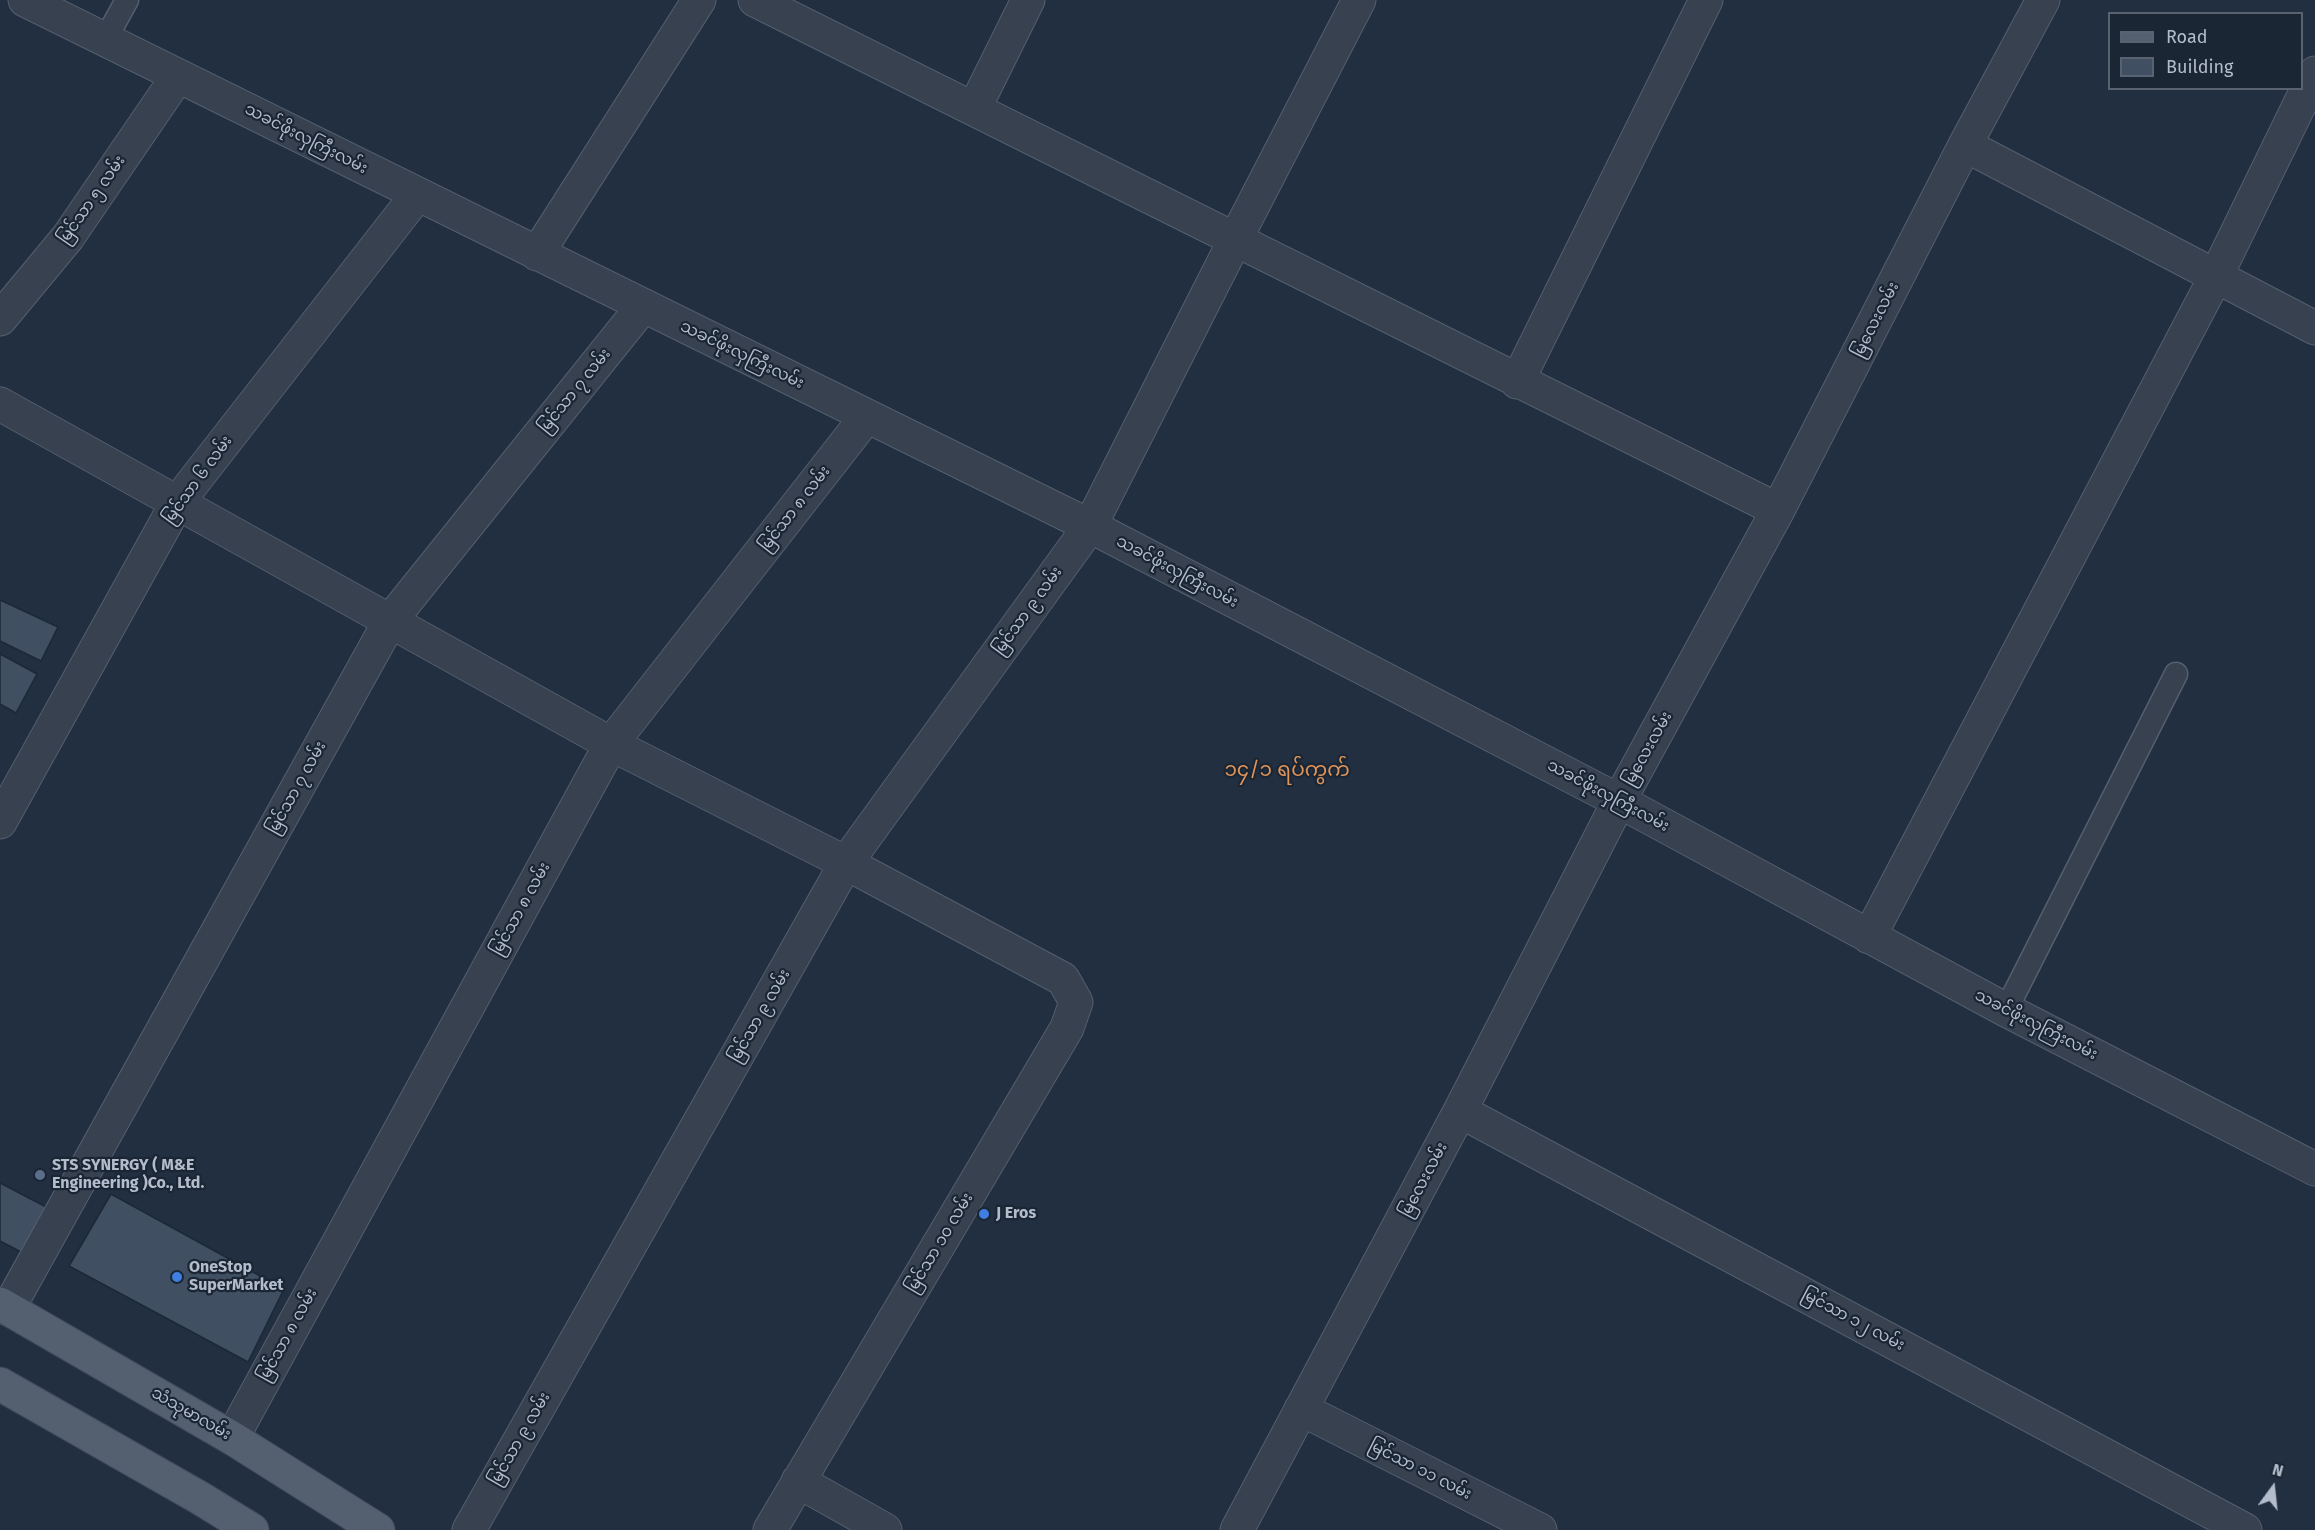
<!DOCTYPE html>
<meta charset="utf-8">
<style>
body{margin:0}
#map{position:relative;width:2315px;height:1530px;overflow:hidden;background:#222f41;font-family:"Fira Sans",sans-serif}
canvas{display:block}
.legend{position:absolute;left:2108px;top:12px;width:195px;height:78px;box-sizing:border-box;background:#1b2635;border:2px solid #586271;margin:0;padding:8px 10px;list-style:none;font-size:18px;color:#b3bccb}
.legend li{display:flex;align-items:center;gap:12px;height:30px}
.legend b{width:30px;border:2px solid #586271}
.north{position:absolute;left:2243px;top:1458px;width:60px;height:60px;-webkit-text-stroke:4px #1b2635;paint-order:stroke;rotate:15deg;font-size:16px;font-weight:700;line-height:24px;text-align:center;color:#b3bccb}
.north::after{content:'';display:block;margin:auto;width:21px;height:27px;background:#b3bccb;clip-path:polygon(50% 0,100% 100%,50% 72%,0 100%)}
</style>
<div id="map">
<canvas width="2315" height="1530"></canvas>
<ul class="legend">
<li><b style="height:8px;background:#546070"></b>Road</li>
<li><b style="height:16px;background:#414f63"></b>Building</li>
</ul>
<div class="north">N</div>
</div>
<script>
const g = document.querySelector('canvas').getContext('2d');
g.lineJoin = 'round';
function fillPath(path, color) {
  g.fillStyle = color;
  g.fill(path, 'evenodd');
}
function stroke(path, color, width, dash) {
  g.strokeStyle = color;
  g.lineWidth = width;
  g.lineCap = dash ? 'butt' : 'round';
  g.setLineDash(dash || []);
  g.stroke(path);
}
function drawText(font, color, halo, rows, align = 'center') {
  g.font = font + ' "Fira Sans","Noto Sans Myanmar",sans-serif';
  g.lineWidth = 4.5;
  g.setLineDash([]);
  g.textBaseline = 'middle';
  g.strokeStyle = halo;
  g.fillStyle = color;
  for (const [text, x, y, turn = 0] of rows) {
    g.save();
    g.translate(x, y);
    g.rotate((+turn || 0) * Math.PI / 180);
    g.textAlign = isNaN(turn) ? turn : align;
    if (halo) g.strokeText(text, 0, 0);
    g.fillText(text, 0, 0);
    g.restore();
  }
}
const building = new Path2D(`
 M0 600 58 627 41 661 0 641Z
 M0 654 37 674 16 713 0 704Z
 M0 1183 48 1208 25 1254 0 1241Z
 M111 1194 284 1289 248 1362 69 1266Z`);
const service = new Path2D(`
 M105 40 127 0
 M2006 1010 2176 674`);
const minor = new Path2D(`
 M25 0 1090 526 1619 801 2006 1010 2315 1169
 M755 0 1778 510
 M974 109 1028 0
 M1965 145 2315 328
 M537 254 699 0
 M0 319 68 237 178 76
 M1517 382 1706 0
 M0 404 611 744 846 863 1063 979 1076 1002 1067 1028 770 1530
 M0 822 177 503 417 195
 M1869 937 2215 278 2315 73
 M1460 1111 2245 1530
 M8 1309 390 621 643 306
 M1301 1409 1540 1530
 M232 1438 611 744 867 416
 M798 1481 885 1530
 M469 1530 846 863 1090 526 1235 240 1359 0
 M1237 1530 1460 1111 1619 801 1778 510 1965 145 2043 0`);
const primary = new Path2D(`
 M0 1304 232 1438 378 1530
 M0 1384 200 1498 252 1530`);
const markers = [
 [40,1175,6,"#5c6f8a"],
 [984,1214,6,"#3f7fe0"],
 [177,1277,6,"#3f7fe0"]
];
const streetNames = [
 ["သခင်ဖိုးလှကြီးလမ်း",306,139,27],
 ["မြင်သာ ၅ လမ်း",92,200,-55],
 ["မြလေးလမ်း",1876,320,-63],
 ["သခင်ဖိုးလှကြီးလမ်း",742,355,26],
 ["မြင်သာ ၇ လမ်း",575,391,-51],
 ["မြင်သာ ၆ လမ်း",198,480,-54],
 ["မြင်သာ ၈ လမ်း",795,509,-52],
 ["သခင်ဖိုးလှကြီးလမ်း",1177,572,28],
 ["မြင်သာ ၉ လမ်း",1028,611,-54],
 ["မြလေးလမ်း",1648,749,-61],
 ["မြင်သာ ၇ လမ်း",297,788,-61],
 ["သခင်ဖိုးလှကြီးလမ်း",1608,796,28],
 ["မြင်သာ ၈ လမ်း",521,909,-61],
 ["မြင်သာ ၉ လမ်း",760,1016,-60],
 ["သခင်ဖိုးလှကြီးလမ်း",2036,1025,27],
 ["မြလေးလမ်း",1424,1180,-62],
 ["မြင်သာ ၁၀ လမ်း",940,1243,-59],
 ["မြင်သာ ၁၂ လမ်း",1853,1320,28],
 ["မြင်သာ ၈ လမ်း",288,1335,-61],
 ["သံသုမာလမ်း",191,1414,30],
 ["မြင်သာ ၉ လမ်း",520,1439,-60],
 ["မြင်သာ ၁၁ လမ်း",1420,1470,27]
];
const poiNames = [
 ["STS SYNERGY ( M&E",52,1166],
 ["Engineering )Co., Ltd.",52,1184],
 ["J Eros",996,1214],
 ["OneStop",189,1268],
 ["SuperMarket",189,1286]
];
const quarterNames = [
 ["၁၄/၁ ရပ်ကွက်",1287,770]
];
fillPath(building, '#414f63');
stroke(building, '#1d2837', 1.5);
stroke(service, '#545f6e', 25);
stroke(minor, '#545f6e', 35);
stroke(primary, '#404a59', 35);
stroke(service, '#374150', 22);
stroke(minor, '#374150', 33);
stroke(primary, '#546070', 33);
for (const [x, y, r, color] of markers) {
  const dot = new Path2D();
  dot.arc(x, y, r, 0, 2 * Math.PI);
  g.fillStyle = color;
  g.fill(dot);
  stroke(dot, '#1b2635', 2);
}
drawText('16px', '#b3bccb', '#1b2635', streetNames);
drawText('bold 16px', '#b3bccb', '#1b2635', poiNames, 'left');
drawText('20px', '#df945a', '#1b2635', quarterNames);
</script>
